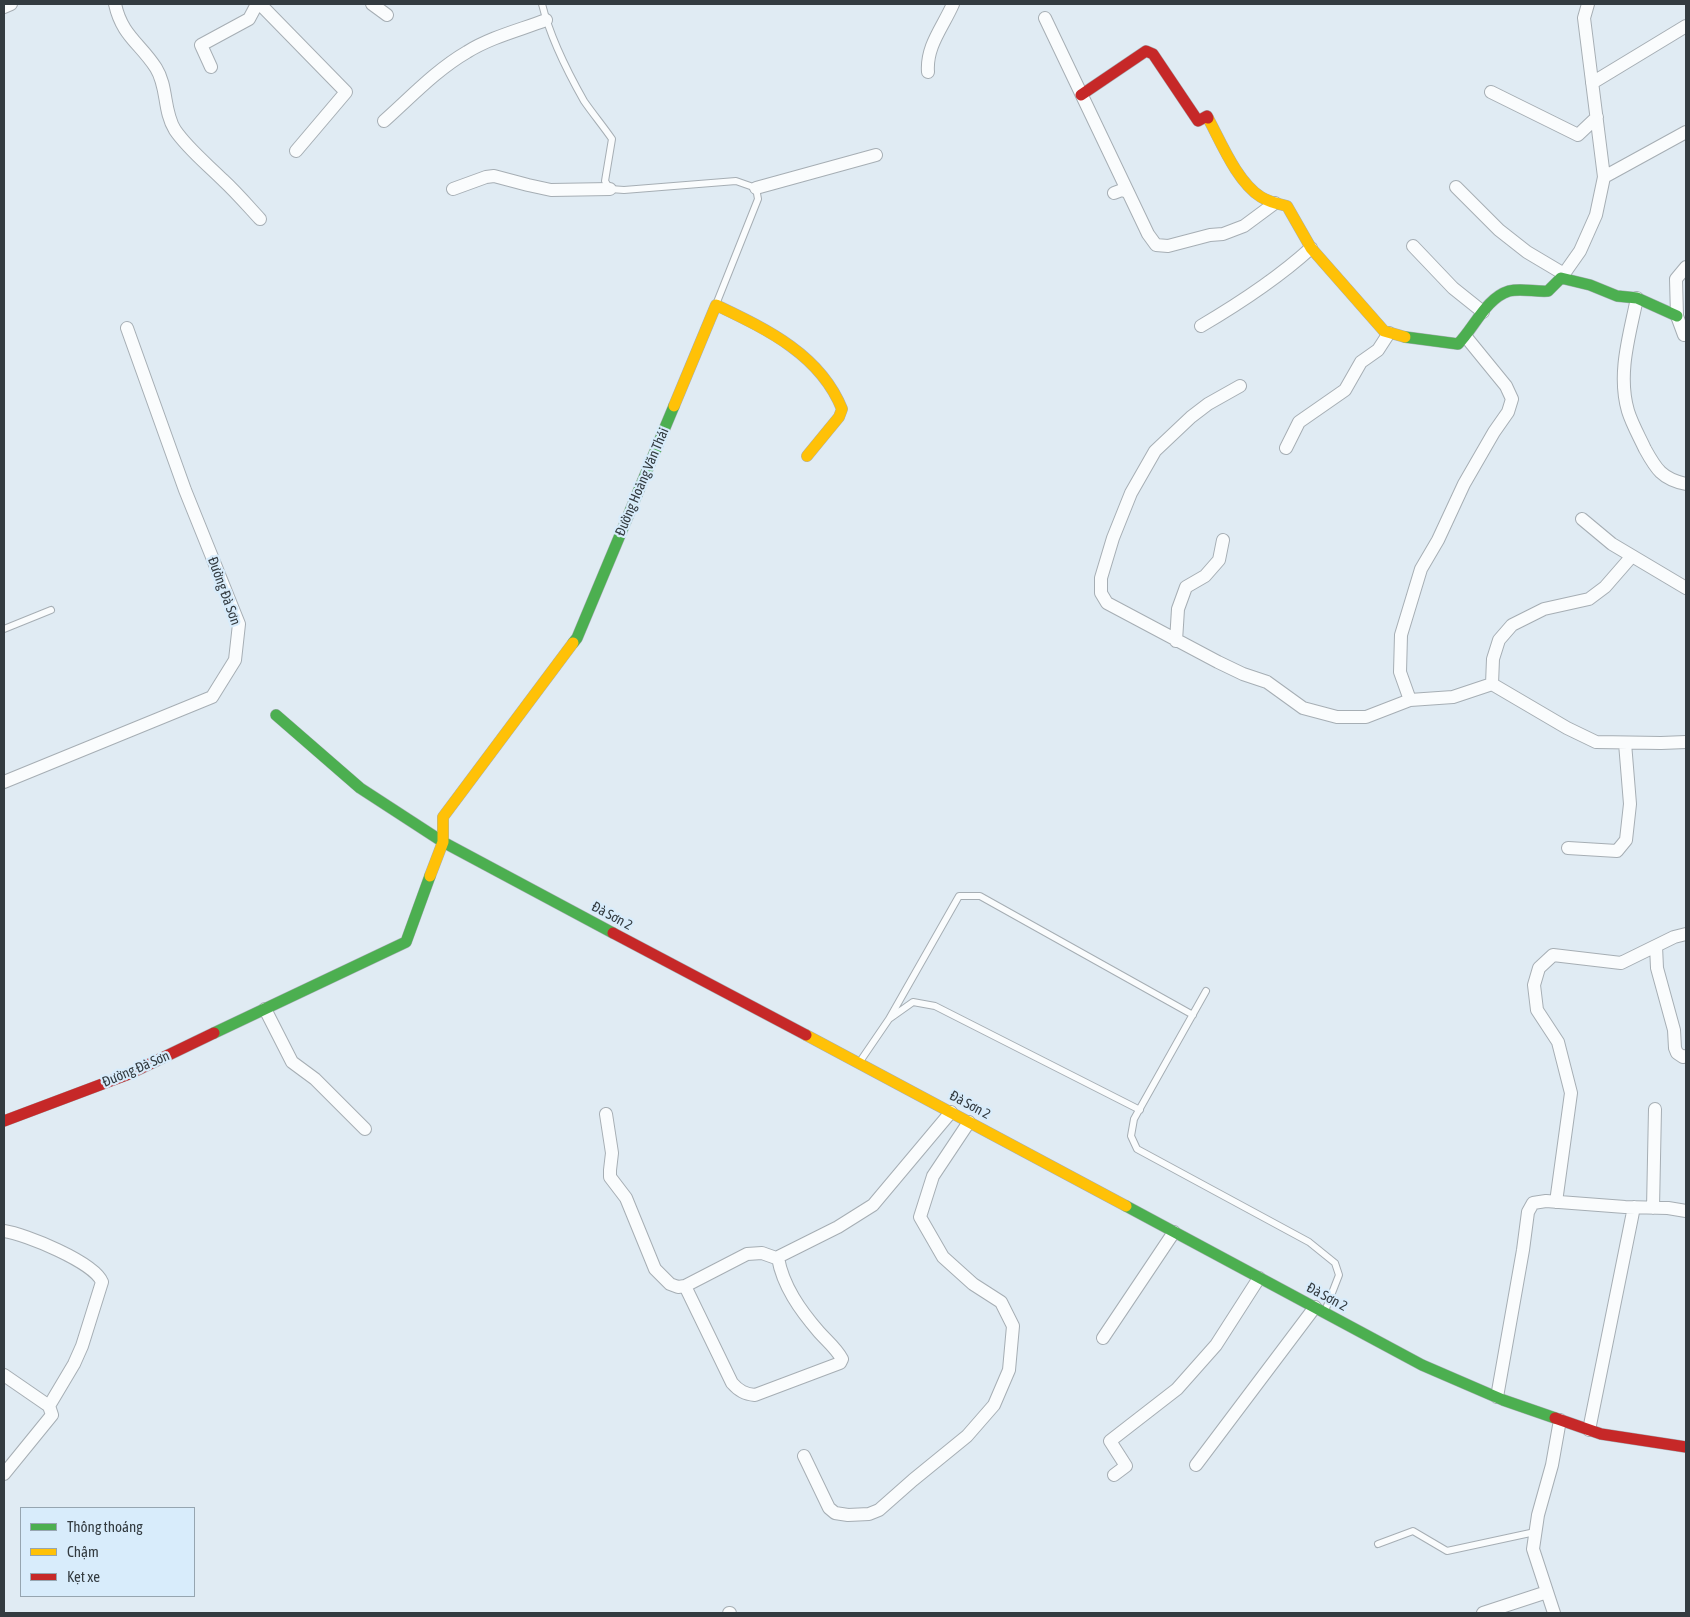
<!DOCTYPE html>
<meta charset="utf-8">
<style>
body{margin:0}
#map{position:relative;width:1690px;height:1617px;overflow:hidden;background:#e0ebf3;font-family:"Asap Condensed",sans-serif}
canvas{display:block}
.frame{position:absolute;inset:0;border:5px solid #333b40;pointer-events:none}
.legend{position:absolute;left:20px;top:1507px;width:175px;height:90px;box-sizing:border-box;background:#d8ecfb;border:1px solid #96a5b0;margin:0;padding:6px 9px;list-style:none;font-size:15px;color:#333b40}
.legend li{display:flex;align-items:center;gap:10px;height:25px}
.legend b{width:25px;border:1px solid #96a5b0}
</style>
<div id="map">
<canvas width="1690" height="1617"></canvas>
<div class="frame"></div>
<ul class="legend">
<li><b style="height:6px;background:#4caf50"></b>Thông thoáng</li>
<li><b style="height:6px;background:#ffc107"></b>Chậm</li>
<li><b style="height:6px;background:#c62828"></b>Kẹt xe</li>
</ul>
</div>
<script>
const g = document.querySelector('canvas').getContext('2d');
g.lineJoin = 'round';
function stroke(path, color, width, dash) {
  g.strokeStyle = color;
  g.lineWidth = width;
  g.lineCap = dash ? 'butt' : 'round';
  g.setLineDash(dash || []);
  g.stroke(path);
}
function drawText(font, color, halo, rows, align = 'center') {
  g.font = font + ' "Asap Condensed",sans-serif';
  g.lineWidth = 4.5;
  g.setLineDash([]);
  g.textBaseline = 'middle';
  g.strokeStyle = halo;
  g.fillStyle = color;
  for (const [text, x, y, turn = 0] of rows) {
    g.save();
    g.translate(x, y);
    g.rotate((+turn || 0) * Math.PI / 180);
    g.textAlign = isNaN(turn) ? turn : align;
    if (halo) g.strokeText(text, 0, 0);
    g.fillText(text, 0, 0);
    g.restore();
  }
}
const lane = new Path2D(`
 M542 4C550 37 567 71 584 101 593 114 603 126 612 139L605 181 610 189 624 190 736 181 756 188 758 199 717 302
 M4 629 51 610
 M1206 991 1134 1119 1131 1136 1137 1149 1309 1242 1335 1263 1339 1275 1325 1311
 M889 1019 959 896H980L1193 1015
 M861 1060 889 1019 913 1002 935 1006 1140 1110
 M1378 1544 1413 1531 1447 1551 1535 1532`);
const street = new Path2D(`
 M115 4C122 36 140 43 156 68 168 87 163 111 175 130 188 149 207 164 223 180 236 192 248 206 260 219
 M260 4 346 92 296 151
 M372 4 387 15
 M4 7 11 4
 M1045 18 1128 192
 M211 67 201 45 249 19 257 4
 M928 72C926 46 943 27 953 4
 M1592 83 1686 26
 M1491 92 1578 135 1597 117
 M384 121C411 97 436 70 467 52 491 37 520 30 546 20
 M1604 177 1686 132
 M1456 187 1499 230 1527 252 1564 274
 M756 188 876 155
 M453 189 486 177 494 176 528 185 551 190 610 189
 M1114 193 1122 190 1128 192 1148 234 1156 245 1168 246 1210 235 1223 234 1244 226 1275 203
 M1413 246 1453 288 1483 312
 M1561 278 1580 251 1596 215 1604 177 1584 18 1588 4
 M1637 298C1630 334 1617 373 1628 411 1632 424 1639 436 1645 449 1656 469 1662 479 1686 484
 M1201 326C1240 303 1277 279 1311 248
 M1684 335 1677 316 1676 279 1686 267
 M1466 337 1506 386 1512 399 1508 412 1494 432 1464 484 1438 540 1421 569 1401 635 1400 672 1410 700 1453 697 1492 684 1567 728 1596 742 1661 743 1686 742
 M1240 386 1208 404 1191 417 1155 451 1131 493 1113 538 1101 578V593L1107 603 1218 662 1243 674 1267 682 1303 708 1337 717H1366L1410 700
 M1286 448 1299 422 1345 390 1361 362 1378 350 1389 333
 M1582 519 1612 544 1686 588
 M1176 641 1178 609 1186 587 1205 576 1219 560 1223 540
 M1492 684 1493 659 1499 640 1512 625 1544 609 1589 599 1605 587 1632 556
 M4 782 212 697 235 660 239 624 185 490 127 328
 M1568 848 1617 851 1626 840 1630 804 1625 743
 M1656 946 1657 968 1674 1030 1675 1048 1677 1053 1683 1057 1686 1056
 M265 1009 292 1062 315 1079 365 1129
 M606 1114 612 1153 610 1170V1177L626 1198 655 1269 670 1284 678 1287 685 1286 747 1254 762 1253 776 1258 838 1227 873 1205 951 1112
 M1556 1202 1571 1093 1558 1042 1537 1010 1534 985 1539 968 1553 955 1621 963 1674 937 1686 934
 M1653 1208 1655 1109
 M4 1231C25 1234 94 1262 102 1282L82 1346 74 1364 49 1406
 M685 1286 732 1383C739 1391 745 1394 755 1395L840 1363 842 1359C836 1348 827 1341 819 1332 800 1310 783 1286 778 1258
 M1103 1338 1174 1232
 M4 1375 49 1406 52 1415 4 1474
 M1497 1397 1523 1250 1528 1212 1533 1203 1546 1201 1625 1207 1668 1208 1686 1211
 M1589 1430 1634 1207
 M804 1456 829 1508 835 1513 848 1515 869 1514 879 1510 913 1480 967 1436 994 1405 1009 1370 1013 1326 1001 1302 973 1284 943 1257 920 1217 933 1176 969 1122
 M1196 1465 1315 1307
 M1114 1475 1126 1466 1110 1441 1177 1389 1216 1345 1259 1278
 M729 1613H730
 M1483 1613 1547 1592
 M1554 1613 1533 1549 1538 1515 1552 1465 1560 1420`);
const fast = new Path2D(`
 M1405 337 1458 344C1474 328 1486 298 1509 291 1521 288 1536 292 1548 291L1561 278 1590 285 1617 296 1637 298 1677 316
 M573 643 577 638 674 406
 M276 715 360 788 443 842 613 933
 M214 1033 406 942 430 876
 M1126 1206 1422 1365 1503 1400 1555 1418`);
const slow = new Path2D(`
 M1208 118C1221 142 1237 182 1261 197 1269 202 1278 204 1287 206L1311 248 1384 331 1405 337
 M674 406 716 305C766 329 820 354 842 409L839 417 807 456
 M430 876 443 842V817L573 643
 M806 1035 1126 1206`);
const jam = new Path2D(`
 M1081 95 1146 51 1153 54 1198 121 1207 116 1208 118
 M613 933 806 1035
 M4 1121 129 1074 214 1033
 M1555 1418 1601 1434 1686 1447`);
const streetNames = [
 ["Đường Hoàng Văn Thái",642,482,-67],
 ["Đường Đà Sơn",224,591,70],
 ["Đà Sơn 2",612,916,28],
 ["Đường Đà Sơn",136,1069,-23],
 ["Đà Sơn 2",970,1105,28],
 ["Đà Sơn 2",1327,1297,28]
];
stroke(lane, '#a6aeb4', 8);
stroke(street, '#a6aeb4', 14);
stroke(fast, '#a6aeb4', 12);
stroke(slow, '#a6aeb4', 12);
stroke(jam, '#a6aeb4', 12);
stroke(lane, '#fafcfd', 6);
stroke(street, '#fafcfd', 12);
stroke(fast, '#4caf50', 11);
stroke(slow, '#ffc107', 11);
stroke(jam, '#c62828', 11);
drawText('14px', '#333b40', '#d8ecfb', streetNames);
</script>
